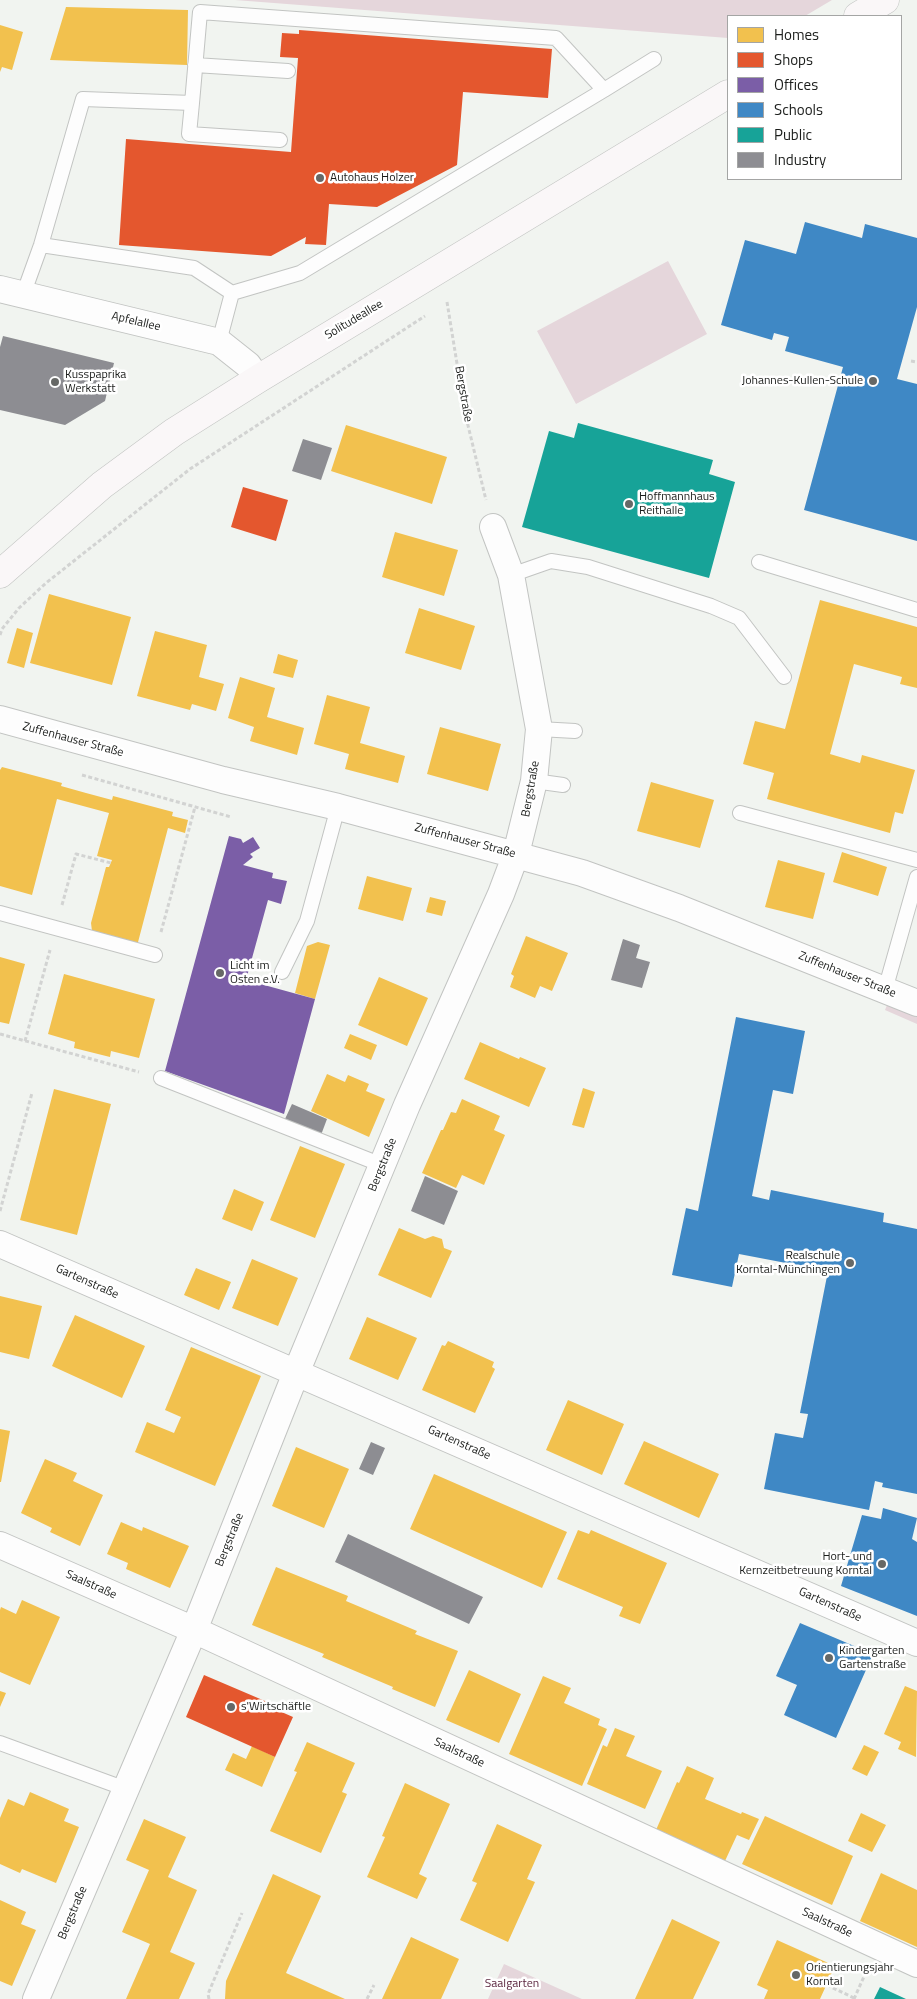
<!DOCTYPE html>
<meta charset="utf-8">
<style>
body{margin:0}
#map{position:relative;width:917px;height:1999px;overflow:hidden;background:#f1f4f0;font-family:"Titillium Web",sans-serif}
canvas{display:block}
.legend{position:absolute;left:727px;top:15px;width:175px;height:165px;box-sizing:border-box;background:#fff;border:1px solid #a4a5a4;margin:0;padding:6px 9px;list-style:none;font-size:15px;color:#1b1d1b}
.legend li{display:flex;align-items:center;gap:10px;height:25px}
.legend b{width:25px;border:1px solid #a4a5a4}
</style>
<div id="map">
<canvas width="917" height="1999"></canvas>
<ul class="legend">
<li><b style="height:14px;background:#f2c14e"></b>Homes</li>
<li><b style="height:14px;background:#e4572e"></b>Shops</li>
<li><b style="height:14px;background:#7b5ea7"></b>Offices</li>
<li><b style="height:14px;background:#3f88c5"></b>Schools</li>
<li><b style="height:14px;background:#17a398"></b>Public</li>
<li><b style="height:14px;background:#8d8d92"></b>Industry</li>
</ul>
</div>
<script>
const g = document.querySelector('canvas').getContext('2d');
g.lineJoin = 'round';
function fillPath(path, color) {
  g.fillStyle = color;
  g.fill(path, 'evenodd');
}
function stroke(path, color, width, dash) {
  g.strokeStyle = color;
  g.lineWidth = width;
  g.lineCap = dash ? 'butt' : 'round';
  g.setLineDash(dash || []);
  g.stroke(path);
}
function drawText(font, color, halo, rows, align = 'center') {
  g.font = font + ' "Titillium Web",sans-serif';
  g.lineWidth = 5;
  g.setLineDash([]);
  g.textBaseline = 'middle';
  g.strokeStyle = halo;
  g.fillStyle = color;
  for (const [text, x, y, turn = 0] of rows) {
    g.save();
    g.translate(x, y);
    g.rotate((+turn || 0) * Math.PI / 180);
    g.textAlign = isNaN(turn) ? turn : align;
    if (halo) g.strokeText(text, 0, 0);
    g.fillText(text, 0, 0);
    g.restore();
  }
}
const green = new Path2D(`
 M235 0H832L805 16H728V38Z
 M668 261 707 334 576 404 537 331Z
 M887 1005 917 1017V1024L885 1010Z
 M504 1964 582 1999H488Z`);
const homes = new Path2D(`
 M66 7 188 10 187 65 50 60Z
 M0 25 23 32 12 70 2 67 0 72Z
 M346 425 447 457 432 504 331 471Z
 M395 532 458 550 444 596 382 577Z
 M49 594 131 617 112 685 30 663Z
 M820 600 917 627V688L900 684 902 677 854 664 830 754 860 763 862 755 915 770 903 814 895 812 890 833 767 799 774 773 743 764 755 721 785 729Z
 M419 608 475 626 461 670 405 653Z
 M17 628 33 633 24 668 7 663Z
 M155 631 207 645 199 677 224 684 216 711 192 704 190 710 137 696Z
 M278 654 298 660 293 678 273 673Z
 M240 677 275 688 267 717 304 728 297 755 250 741 254 727 228 718Z
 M327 695 370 707 360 743 405 756 398 783 345 769 349 754 314 744Z
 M440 727 501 744 488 791 427 774Z
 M2 767 62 783 61 786 86 793 112 800 113 796 173 812 172 816 188 820 185 833 168 828 137 946 98 935 92 931 91 923 106 867H109L112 860 97 856 109 813 57 799 32 895 0 886V770Z
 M651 782 714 800 700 848 637 831Z
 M842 852 887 867 878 896 833 882Z
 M778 860 825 873 813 919 765 907Z
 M367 876 412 888 403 921 358 909Z
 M430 897 446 901 442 916 426 912Z
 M526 936 568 953 552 991 540 986 535 998 510 987 514 976 511 974Z
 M318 942 330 945 315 999 295 993 307 946Z
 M0 957 25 964 9 1024 0 1022Z
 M64 974 155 999 139 1058 111 1051 110 1057 74 1048 75 1042 48 1034Z
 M379 977 428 998 407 1046 358 1025Z
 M350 1034 377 1045 371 1060 344 1048Z
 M480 1042 519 1059 520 1057 546 1068 529 1107 464 1079Z
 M327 1074 345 1082 348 1075 369 1084 366 1091 385 1099 369 1137 311 1111Z
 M583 1088 595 1092 584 1128 572 1125Z
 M54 1089 111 1104 77 1235 20 1220Z
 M462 1099 500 1116 494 1130 505 1135 484 1185 462 1175 456 1188 422 1173 441 1130H443L451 1112 456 1113Z
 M300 1146 345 1164 315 1238 270 1220Z
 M234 1189 264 1202 252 1231 222 1219Z
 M399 1228 425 1239 433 1236 442 1239 444 1248 452 1251 431 1298 378 1275Z
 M252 1259 298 1278 278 1326 232 1308Z
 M196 1268 231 1282 219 1310 184 1295Z
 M0 1296 42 1306 29 1359 0 1352Z
 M75 1315 145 1346 122 1398 52 1366Z
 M367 1317 417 1338 398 1380 349 1359Z
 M448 1341 494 1362 492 1367 495 1369 475 1413 422 1390 442 1345 445 1346Z
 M191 1347 261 1376 215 1486 135 1452 147 1422 174 1433 181 1417 165 1410Z
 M568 1400 624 1424 602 1475 546 1450Z
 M0 1429 10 1431 1 1482H0Z
 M644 1441 719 1474 699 1518 624 1484Z
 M296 1447 349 1469 324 1528 272 1506Z
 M45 1459 77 1473 73 1481 103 1495 80 1546 50 1532 52 1528 21 1513Z
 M434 1474 567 1532 542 1588 410 1529Z
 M121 1522 142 1531 143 1527 189 1546 170 1588 126 1569 128 1563 107 1554Z
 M578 1530 589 1534 591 1530 667 1563 640 1624 619 1616 623 1607 557 1579Z
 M276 1567 348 1596 346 1601 417 1631 415 1634 458 1651 435 1707 392 1689 393 1687 322 1657 324 1654 252 1625Z
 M22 1600 60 1617 30 1685 0 1672V1610L1 1607 16 1614Z
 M469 1670 521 1694 499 1743 446 1720Z
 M543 1676 571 1688 564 1703 600 1719 598 1725 607 1729 582 1786 509 1754Z
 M905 1686 917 1691 916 1757 898 1749 901 1742 884 1734Z
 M0 1691 6 1693 0 1707Z
 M615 1728 635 1736 626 1756 662 1771 645 1809 587 1784 603 1745 607 1747Z
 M307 1742 355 1763 342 1792 347 1794 321 1853 270 1831 297 1772 294 1771Z
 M864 1745 879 1752 867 1776 852 1769Z
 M252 1746 275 1757 262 1787 225 1770 233 1753 246 1759Z
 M687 1766 714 1778 705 1799 741 1814 742 1812 759 1819 749 1840 737 1835 725 1861 656 1830 677 1782 679 1783Z
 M405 1783 450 1804 419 1874 427 1878 417 1899 367 1877 385 1837 382 1836Z
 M30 1792 69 1809 64 1821 79 1827 56 1883 22 1869 20 1873 0 1864V1818L8 1799 24 1806Z
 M861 1813 886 1825 872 1852 848 1841Z
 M765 1816 853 1856 832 1905 742 1864Z
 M144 1819 186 1837 168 1877 197 1890 170 1952 195 1963 179 1999H126L150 1944 122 1932 149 1870 126 1860Z
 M497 1824 542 1845 527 1879 535 1882 508 1942 460 1920 477 1883 472 1881Z
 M881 1873 917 1890V1947L860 1921Z
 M273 1874 321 1896 286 1973 345 1999H225L226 1981Z
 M0 1900 26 1912 21 1924 36 1930 12 1986 0 1981Z
 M672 1919 720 1942 693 1999H635Z
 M411 1937 459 1959 441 1999H382Z
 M777 1940 835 1966 820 1999H764L768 1990 757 1985Z`);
const shops = new Path2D(`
 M299 30 552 49 548 98 463 92 457 165 377 207 329 204 326 245 305 244 306 237 271 256 119 245 126 139 291 152 298 58 280 57 282 33 299 34Z
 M243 487 288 500 276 541 231 527Z
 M204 1675 279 1707 277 1710 293 1717 275 1757 186 1717Z`);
const offices = new Path2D(`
 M229 836 241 839 243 843 253 837 260 848 250 854 253 857 243 865 273 873 272 878 287 881 281 904 268 900 246 980 315 999 284 1114 165 1071Z`);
const schools = new Path2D(`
 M805 222 862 238 865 224 917 238V307L897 379 917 384V541L804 510 843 367 785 351 789 337 774 333 772 340 721 325 745 240 796 254Z
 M736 1017 805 1031 793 1094 773 1090 752 1196 769 1200 771 1190 884 1213 883 1222 917 1229V1494L882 1487 883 1483 875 1481 869 1510 764 1489 775 1433 803 1438 808 1414 800 1413 828 1271 739 1254 732 1287 672 1275 686 1208 698 1211Z
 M883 1508 917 1518 912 1539 917 1542V1616L841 1586 862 1515 881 1519Z
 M800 1623 873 1654 836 1738 784 1715 797 1685 776 1676Z`);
const public = new Path2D(`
 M578 423 713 460 709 474 735 482 709 578 522 527 549 431 574 438Z
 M880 1987 906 1999H874Z`);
const industry = new Path2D(`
 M3 336 114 363 105 401 65 425 0 410V347Z
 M303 439 332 448 321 480 292 471Z
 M623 939 640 945 636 958 650 962 642 988 611 980Z
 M292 1104 327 1119 321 1135 285 1119Z
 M425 1176 458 1191 444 1225 411 1211Z
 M371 1442 385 1448 373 1475 359 1469Z
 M348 1534 483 1597 469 1624 335 1562Z`);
const path = new Path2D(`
 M447 302 465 413 486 500
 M911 361 917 362
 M0 635 2 629 19 608 46 583 190 469 425 316
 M82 775 231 817
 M62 905 76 854 111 863
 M161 932 195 807
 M0 1034 139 1072
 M25 1041 50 950
 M0 1211 32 1093
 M827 1985 854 1998
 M209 1999 208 1994 242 1913
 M367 1999 374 1985
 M854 1999 866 1972`);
const lane = new Path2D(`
 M195 65 288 71
 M604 90 654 59
 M192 103 189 134 280 140
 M41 245 194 268 232 293
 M23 295 41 245 83 99 192 103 200 12 556 38 604 90 300 273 232 293 219 342
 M759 562 917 610
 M511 575 551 561 588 567 711 606 739 618 784 677
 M539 729 575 731
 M534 781 563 785
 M740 813 917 860
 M0 913 155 955
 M282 972 307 921 338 807
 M885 990 917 877
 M161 1078 382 1165
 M0 1743 126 1789`);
const street = new Path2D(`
 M0 289 219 342 248 365 258 379
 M0 719 223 780 338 807 582 873 679 908 917 1003
 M0 1244 917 1643
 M0 1545 194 1630 917 1964
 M36 1999 194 1630 296 1373 407 1105 501 894 516 854 534 781 539 729 511 575 493 527`);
const secondary = new Path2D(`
 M858 16 885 0
 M0 574 102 485 174 432 258 379 728 94`);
const markers = [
 [320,178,5,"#666866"],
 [873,381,5,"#666866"],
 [55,382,5,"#666866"],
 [629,504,5,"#666866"],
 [220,973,5,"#666866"],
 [850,1263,5,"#666866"],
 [882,1564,5,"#666866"],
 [829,1658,5,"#666866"],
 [231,1707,5,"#666866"],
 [796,1975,5,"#666866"]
];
const poiNames = [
 ["Autohaus Holzer",330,178],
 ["Kusspaprika",65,375],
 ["Werkstatt",65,389],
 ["Johannes-Kullen-Schule",863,381,"right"],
 ["Hoffmannhaus",639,497],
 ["Reithalle",639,511],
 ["Licht im",230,966],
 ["Osten e.V.",230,980],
 ["Realschule",840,1256,"right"],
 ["Korntal-Münchingen",840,1270,"right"],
 ["Hort- und",872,1557,"right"],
 ["Kernzeitbetreuung Korntal",872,1571,"right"],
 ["Kindergarten",839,1651],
 ["Gartenstraße",839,1665],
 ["s'Wirtschäftle",241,1707],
 ["Orientierungsjahr",806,1968],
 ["Korntal",806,1982]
];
const streetNames = [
 ["Solitudeallee",354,320,-31],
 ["Apfelallee",136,322,13],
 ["Bergstraße",463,394,80],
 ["Zuffenhauser Straße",73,740,15],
 ["Bergstraße",531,789,-80],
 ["Zuffenhauser Straße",465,841,15],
 ["Zuffenhauser Straße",847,975,22],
 ["Bergstraße",383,1165,-68],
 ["Gartenstraße",87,1282,24],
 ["Gartenstraße",459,1443,24],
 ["Bergstraße",230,1540,-68],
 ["Saalstraße",91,1585,24],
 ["Gartenstraße",830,1605,24],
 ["Saalstraße",459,1753,25],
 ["Bergstraße",73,1913,-67],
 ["Saalstraße",827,1923,25]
];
const parkNames = [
 ["Saalgarten",512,1984]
];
fillPath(green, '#e5d6db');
fillPath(homes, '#f2c14e');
fillPath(shops, '#e4572e');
fillPath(offices, '#7b5ea7');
fillPath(schools, '#3f88c5');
fillPath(public, '#17a398');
fillPath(industry, '#8d8d92');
stroke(lane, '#c2c4c2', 16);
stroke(street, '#c2c4c2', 28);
stroke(secondary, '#c2c4c2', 29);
stroke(path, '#d2d3d2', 3, [4, 2.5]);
stroke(lane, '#fdfdfd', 14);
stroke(street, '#fdfdfd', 26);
stroke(secondary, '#faf7f8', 28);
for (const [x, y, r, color] of markers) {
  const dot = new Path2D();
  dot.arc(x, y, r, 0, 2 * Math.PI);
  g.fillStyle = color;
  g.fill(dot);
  stroke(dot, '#fff', 2);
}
drawText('12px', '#1b1d1b', '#fff', poiNames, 'left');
drawText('12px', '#1b1d1b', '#fff', streetNames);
drawText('12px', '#551f39', '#fff', parkNames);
</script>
